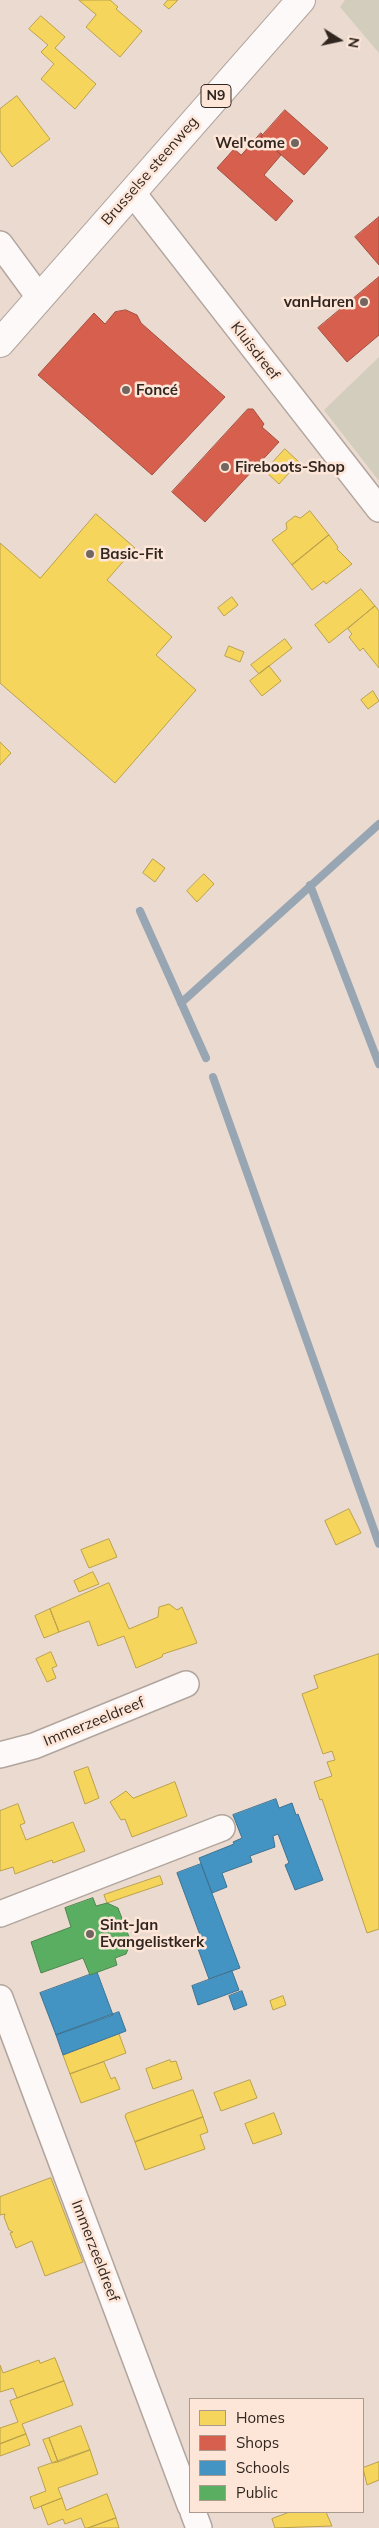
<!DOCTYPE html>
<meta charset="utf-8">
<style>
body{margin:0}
#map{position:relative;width:379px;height:2528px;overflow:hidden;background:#eadad0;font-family:Mulish,sans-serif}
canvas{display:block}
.legend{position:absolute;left:189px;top:2398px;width:175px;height:115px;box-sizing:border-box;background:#fde6d8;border:1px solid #ab9a8e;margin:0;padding:6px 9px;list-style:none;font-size:15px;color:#312720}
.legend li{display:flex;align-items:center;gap:10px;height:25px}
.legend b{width:25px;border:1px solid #ab9a8e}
.north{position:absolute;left:314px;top:15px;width:50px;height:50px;-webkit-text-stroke:4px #fde6d8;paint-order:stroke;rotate:100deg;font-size:14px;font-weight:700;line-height:20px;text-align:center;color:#312720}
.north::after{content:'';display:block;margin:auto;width:18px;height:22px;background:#312720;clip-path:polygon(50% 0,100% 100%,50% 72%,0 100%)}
</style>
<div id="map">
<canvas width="379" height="2528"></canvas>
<ul class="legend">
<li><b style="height:14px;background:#f6d55c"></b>Homes</li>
<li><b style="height:14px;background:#d6604d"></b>Shops</li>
<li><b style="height:14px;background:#4393c3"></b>Schools</li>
<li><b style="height:14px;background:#5aae61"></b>Public</li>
</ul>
<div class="north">N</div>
</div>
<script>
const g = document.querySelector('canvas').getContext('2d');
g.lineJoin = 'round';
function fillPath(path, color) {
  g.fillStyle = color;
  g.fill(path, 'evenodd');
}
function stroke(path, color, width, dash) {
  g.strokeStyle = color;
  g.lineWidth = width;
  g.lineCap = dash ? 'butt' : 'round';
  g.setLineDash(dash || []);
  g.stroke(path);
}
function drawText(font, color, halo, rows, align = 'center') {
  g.font = font + ' Mulish,sans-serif';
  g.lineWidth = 5;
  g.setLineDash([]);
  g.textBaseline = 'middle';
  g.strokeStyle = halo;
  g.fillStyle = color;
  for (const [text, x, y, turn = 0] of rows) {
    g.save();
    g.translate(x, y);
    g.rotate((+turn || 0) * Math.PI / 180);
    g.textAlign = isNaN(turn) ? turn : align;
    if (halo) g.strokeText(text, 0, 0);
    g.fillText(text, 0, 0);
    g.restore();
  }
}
const green = new Path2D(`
 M345 0H379V53L340 7Z
 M379 357V481L324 410Z`);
const homes = new Path2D(`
 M79 0H110L118 7 116 9 142 31 120 57 86 27 96 15Z
 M168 0H178L169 9 164 5Z
 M41 16 65 37 55 48 96 84 75 109 41 79 54 64 41 52 48 45 29 29Z
 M17 96 50 139 12 167 0 151V109Z
 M285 449 299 462 279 484 265 471Z
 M310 511 329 535 292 565 272 540 287 529 286 523 295 516 300 518Z
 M96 514 135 548 107 580 172 637 156 655 196 690 115 783 0 683V543L40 578Z
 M329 535 338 547 337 549 352 564 326 584 324 581 312 590 292 565Z
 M361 589 375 606 329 643 315 625Z
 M232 597 238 605 224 616 218 608Z
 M375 606 379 611V668L363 648 360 651 349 637 352 634 348 629Z
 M285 639 292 648 259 674 251 665Z
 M229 646 244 652 240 662 225 656Z
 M269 666 281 681 262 696 250 681Z
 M373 691 379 701 368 709 361 700Z
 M0 742 11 753 0 765Z
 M153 859 165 868 155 882 143 873Z
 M204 874 214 884 197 902 187 891Z
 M349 1509 361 1533 336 1545 325 1521Z
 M109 1539 117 1557 89 1568 81 1550Z
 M93 1572 99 1584 79 1592 74 1581Z
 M109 1583 129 1629 158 1617 159 1607 169 1604 177 1610 182 1607 197 1643 163 1654 162 1657 136 1668 124 1636 98 1646 89 1621 59 1632 50 1609Z
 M50 1609 59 1632 44 1638 35 1616Z
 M51 1652 57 1666 52 1668 56 1678 47 1682 36 1659Z
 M379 1654V1929L367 1933 322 1799 320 1800 314 1782 332 1776 327 1762 335 1760 332 1751 323 1754 302 1694 318 1688 314 1676Z
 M88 1767 99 1798 85 1804 74 1772Z
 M175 1782 187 1816 132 1837 125 1819 121 1820 110 1802 126 1791 133 1798Z
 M18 1804 25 1823 20 1825 26 1840 73 1822 85 1851 53 1863 52 1860 15 1874 13 1867 0 1871V1811Z
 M160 1876 163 1884 107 1903 104 1895Z
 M283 1996 286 2005 273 2010 270 2001Z
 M119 2034 126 2053 70 2074 63 2055Z
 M170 2060 171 2062 176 2061 182 2079 153 2089 146 2069Z
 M104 2062 111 2079 115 2077 120 2089 81 2103 70 2074Z
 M250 2080 257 2098 221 2111 214 2093Z
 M193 2090 203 2117 135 2142 125 2116 126 2114Z
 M274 2113 282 2134 253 2144 245 2124Z
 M203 2117 208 2132 200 2135 205 2149 145 2170 135 2142Z
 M51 2178 83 2262 45 2276 32 2241 16 2248 10 2233 13 2232 9 2230 4 2217 5 2214 0 2215V2197Z
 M55 2358 64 2381 17 2398 13 2388 0 2392V2365L3 2373 39 2360 40 2363Z
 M64 2381 73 2405 22 2424 26 2434 0 2444V2428L18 2422 10 2401Z
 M81 2426 90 2450 58 2462 49 2438Z
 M26 2434 30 2445 0 2456V2444Z
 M49 2438 58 2462 52 2463 43 2440Z
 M90 2450 98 2474 58 2488 62 2498 34 2509 30 2497 46 2491 38 2468Z
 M379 2462V2480L367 2485 363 2468Z
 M107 2494 116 2518 88 2528H85L81 2518 65 2524 63 2519 48 2525 41 2506 62 2498 66 2510Z
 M290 2512H326L332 2526 275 2528 272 2519Z
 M116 2518 119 2528H88Z`);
const shops = new Path2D(`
 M285 110 328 148 304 175 261 137Z
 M261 133 263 135 261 137 281 155 264 175 293 201 276 221 217 168 234 149 241 155Z
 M379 217V265L355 237Z
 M379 277V335L347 362 318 328Z
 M126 310 137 315 141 323 225 397 152 475 38 375 94 313 105 324 115 312Z
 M248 409H253L264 424 262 427 279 442 205 522 172 492Z`);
const schools = new Path2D(`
 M276 1799 279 1808 292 1803 296 1815 298 1814 323 1880 295 1890 285 1865 289 1863 278 1834 273 1836 275 1847 250 1856 252 1862 222 1873 227 1887 212 1893 199 1858 234 1844 233 1842 242 1838 233 1815Z
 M201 1864 240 1968 209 1979 194 1938 200 1935 177 1873Z
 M232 1971 239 1990 198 2005 192 1986Z
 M97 1972 113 2015 56 2035 40 1993Z
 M242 1991 247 2005 234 2010 229 1996Z
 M119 2012 126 2031 63 2055 56 2035Z`);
const public = new Path2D(`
 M93 1898 96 1906 107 1903 118 1908 131 1942 126 1954 115 1958 117 1965 90 1975 83 1958 41 1973 31 1942 71 1927 65 1908Z`);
const stream = new Path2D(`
 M310 885 379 1064
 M140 911 206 1058
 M181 1003 379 824
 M213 1077 379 1544`);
const minor = new Path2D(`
 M132 192 379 509
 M0 244 39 297
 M0 1755 34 1746 186 1684
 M0 1914 222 1828
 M0 1998 190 2505
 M193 2512 199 2528`);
const primary = new Path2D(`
 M0 343 301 0`);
const markers = [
 [295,143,5,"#72665e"],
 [364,302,5,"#72665e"],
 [126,390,5,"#72665e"],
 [225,467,5,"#72665e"],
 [90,554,5,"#72665e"],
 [90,1934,5,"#72665e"]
];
const shields = [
 [216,96,30]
];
const shieldNames = [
 ["N9",216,96]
];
const poiNames = [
 ["Wel'come",285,143,"right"],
 ["vanHaren",354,302,"right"],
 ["Foncé",136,390],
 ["Fireboots-Shop",235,467],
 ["Basic-Fit",100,554],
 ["Sint-Jan",100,1925],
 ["Evangelistkerk",100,1942]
];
const streetNames = [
 ["Brusselse steenweg",150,171,-49],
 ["Kluisdreef",255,351,52],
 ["Immerzeeldreef",94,1722,-22],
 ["Immerzeeldreef",95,2251,69]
];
fillPath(green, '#d2cdbc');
fillPath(homes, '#f6d55c');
stroke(homes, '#bba14a', 1);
fillPath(shops, '#d6604d');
stroke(shops, '#a44f40', 1);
fillPath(schools, '#4393c3');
stroke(schools, '#3e7392', 1);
fillPath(public, '#5aae61');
stroke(public, '#4e864e', 1);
stroke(stream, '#98a6b3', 8);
stroke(minor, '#b1a59d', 28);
stroke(primary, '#b1a59d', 30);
stroke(minor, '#fcf9f8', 25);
stroke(primary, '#fcf9f8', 28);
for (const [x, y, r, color] of markers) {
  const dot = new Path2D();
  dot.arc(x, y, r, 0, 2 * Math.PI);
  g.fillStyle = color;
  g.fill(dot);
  stroke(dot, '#fde6d8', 2);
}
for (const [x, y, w] of shields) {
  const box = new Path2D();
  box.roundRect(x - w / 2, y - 11.5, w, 23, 4);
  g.fillStyle = '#fde6d8';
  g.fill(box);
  stroke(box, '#312720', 1);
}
drawText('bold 14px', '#312720', null, shieldNames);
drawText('bold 15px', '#312720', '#fde6d8', poiNames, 'left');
drawText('15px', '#312720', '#fde6d8', streetNames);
</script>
